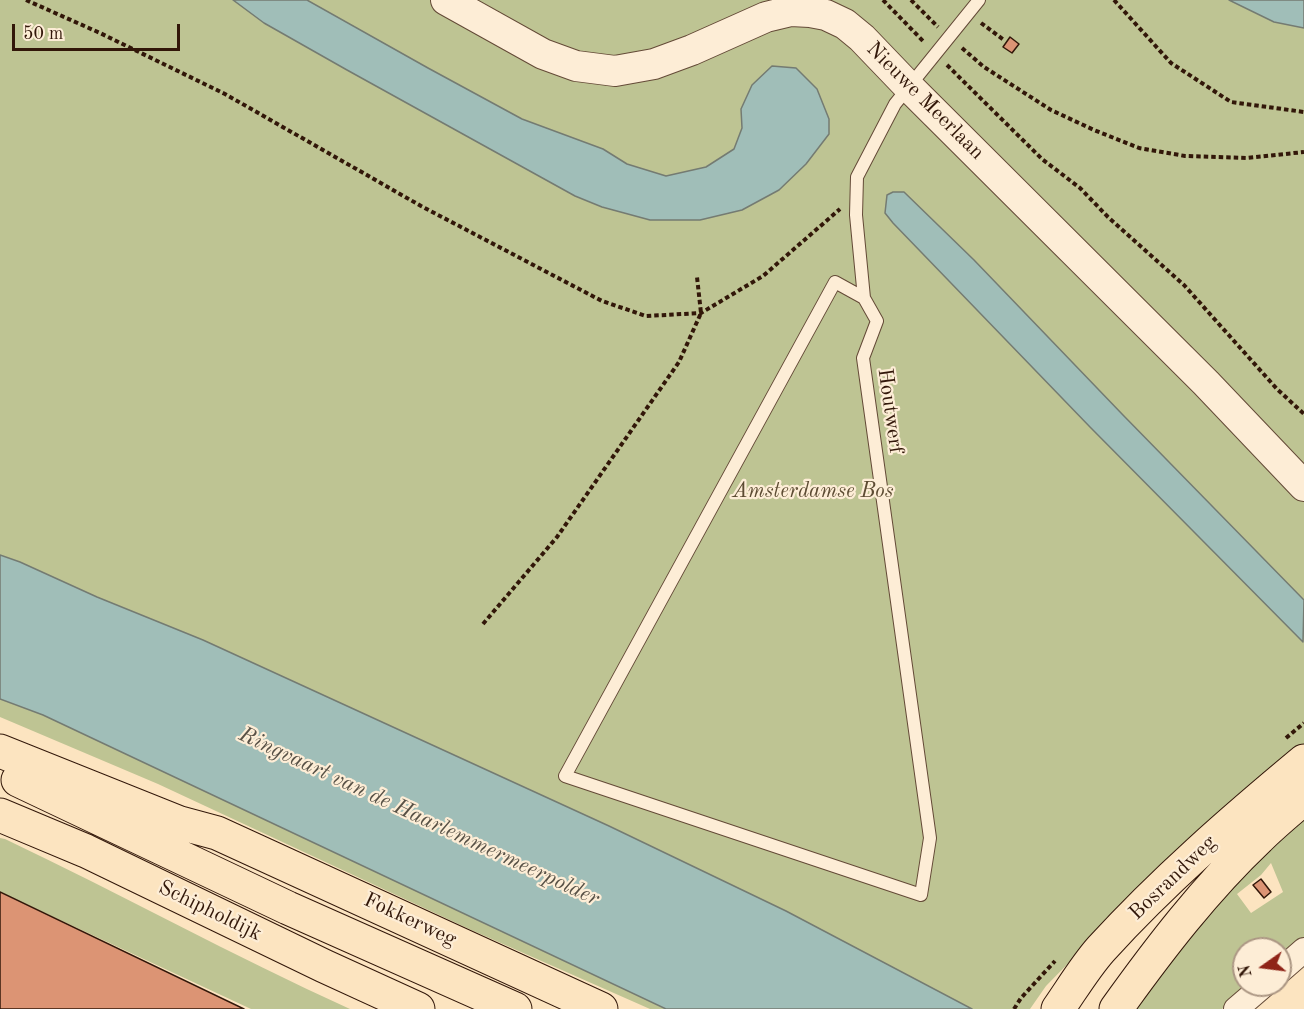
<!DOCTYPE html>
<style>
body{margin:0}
#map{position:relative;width:1304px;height:1009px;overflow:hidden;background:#fce4c0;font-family:"Old Standard TT",serif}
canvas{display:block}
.north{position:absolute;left:1232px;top:937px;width:60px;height:60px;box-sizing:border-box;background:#fdedd6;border:2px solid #ac9784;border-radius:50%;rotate:256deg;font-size:16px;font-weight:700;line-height:24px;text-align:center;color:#321709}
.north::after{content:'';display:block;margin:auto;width:21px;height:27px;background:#8f2418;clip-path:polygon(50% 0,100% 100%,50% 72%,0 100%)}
.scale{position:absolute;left:12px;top:24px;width:168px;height:27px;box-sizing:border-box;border:3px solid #321709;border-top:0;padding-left:8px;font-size:18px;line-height:21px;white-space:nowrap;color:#321709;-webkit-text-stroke:4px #fdedd6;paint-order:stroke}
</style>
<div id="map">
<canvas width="1304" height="1009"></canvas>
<div class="north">N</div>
<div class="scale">50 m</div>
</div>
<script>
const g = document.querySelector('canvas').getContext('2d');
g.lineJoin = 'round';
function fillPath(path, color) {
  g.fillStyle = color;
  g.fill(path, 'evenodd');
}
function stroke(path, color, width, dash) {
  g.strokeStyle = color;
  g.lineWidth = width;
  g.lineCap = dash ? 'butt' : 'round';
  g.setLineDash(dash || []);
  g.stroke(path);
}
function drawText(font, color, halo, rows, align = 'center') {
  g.font = font + ' "Old Standard TT",serif';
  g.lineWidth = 4.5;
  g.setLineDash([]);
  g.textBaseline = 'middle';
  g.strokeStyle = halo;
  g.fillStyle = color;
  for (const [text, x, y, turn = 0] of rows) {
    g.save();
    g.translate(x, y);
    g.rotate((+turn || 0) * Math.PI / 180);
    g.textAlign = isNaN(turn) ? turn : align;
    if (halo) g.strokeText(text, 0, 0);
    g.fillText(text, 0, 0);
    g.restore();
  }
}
const green = new Path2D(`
 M0 0H1304V751L1135 889 1092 939 1046 986 1030 1009H759L0 648Z
 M0 699 43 715 666 1009H650L469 929 158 784 0 717Z
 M1304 819V944L1280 963V949H1244V985H1252L1222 1009H1136L1190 935 1246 873ZM1271 863 1283 892 1251 913 1237 894 1261 875Z
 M0 838 5 839C121 894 233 956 350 1009H251L0 892Z`);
const water = new Path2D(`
 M233 0H307L428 68 522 119 603 149 627 164 666 176 706 167 734 149 742 128 741 109 752 85 772 66 796 68 817 89 829 119V134L806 164 779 190 742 210 700 220H650L602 207 575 196 347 70 264 23Z
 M1229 0H1304V28L1274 22Z
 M893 192H904L974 260 1122 414 1304 600 1303 642 1090 427 893 223 885 213 887 195Z
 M0 555 20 562 97 597 203 640 609 826 786 911 972 1009H666L43 715 0 699Z`);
const building = new Path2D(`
 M1010 37 1019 44 1012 53 1003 47Z
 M1261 879 1271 892 1264 898 1253 885Z
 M0 892 244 1009H0Z`);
const path = new Path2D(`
 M26 0 100 33 225 94 421 206 602 301 646 316 701 313 763 276 840 209
 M883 0 924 42
 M911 0 938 27
 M1114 0 1171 63 1231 102 1304 112
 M981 23 1004 40
 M962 48 984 67 1051 110 1094 130 1139 148 1185 156 1247 158 1304 152
 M947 65 1042 159 1080 188 1108 217 1184 285 1277 389 1304 414
 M483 624 557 537 679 362 701 313 697 277
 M1286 738 1304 723
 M1014 1009 1021 998 1055 961`);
const service = new Path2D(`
 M835 282 864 298 877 321 863 358 930 838 921 895 565 776Z
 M864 298 856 215 857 177 895 104 979 0`);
const minor = new Path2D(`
 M1280 971 1304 950
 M1236 1009 1264 985`);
const tertiary = new Path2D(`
 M446 0 543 54 576 66 615 71 654 64 692 50 766 17 791 11 810 12 826 15 845 24 862 38 909 87 1206 383 1304 486`);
const primary = new Path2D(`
 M0 751 180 823 217 833 601 1009
 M18 780 288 908 515 1009
 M0 815 86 851 324 966 418 1009
 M1058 1009C1072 989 1085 967 1101 949 1163 881 1233 820 1304 761
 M1116 1009C1159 949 1205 889 1259 838 1273 824 1289 811 1304 798`);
const streetNames = [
 ["Nieuwe Meerlaan",925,101,45],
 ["Houtwerf",890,411,82],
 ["Bosrandweg",1173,878,-44],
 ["Schipholdijk",210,911,26],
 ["Fokkerweg",410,920,25]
];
const parkNames = [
 ["Amsterdamse Bos",813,491]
];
const waterNames = [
 ["Ringvaart van de Haarlemmermeerpolder",419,817,25]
];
fillPath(green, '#bec493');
fillPath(water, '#a0beb8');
stroke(water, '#747b72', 1.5);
fillPath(building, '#dc9474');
stroke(building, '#321709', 1.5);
stroke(service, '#644a37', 14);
stroke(minor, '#644a37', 26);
stroke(tertiary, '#644a37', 32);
stroke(primary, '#321709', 35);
stroke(path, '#321709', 4, [4.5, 3]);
stroke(service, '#fdedd6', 12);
stroke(minor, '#fdedd6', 24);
stroke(tertiary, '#fdedd6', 30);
stroke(primary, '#fce4c0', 33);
drawText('21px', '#321709', '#fdedd6', streetNames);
drawText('italic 21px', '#5c4b32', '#fdedd6', parkNames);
drawText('italic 22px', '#585146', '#fdedd6', waterNames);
</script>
